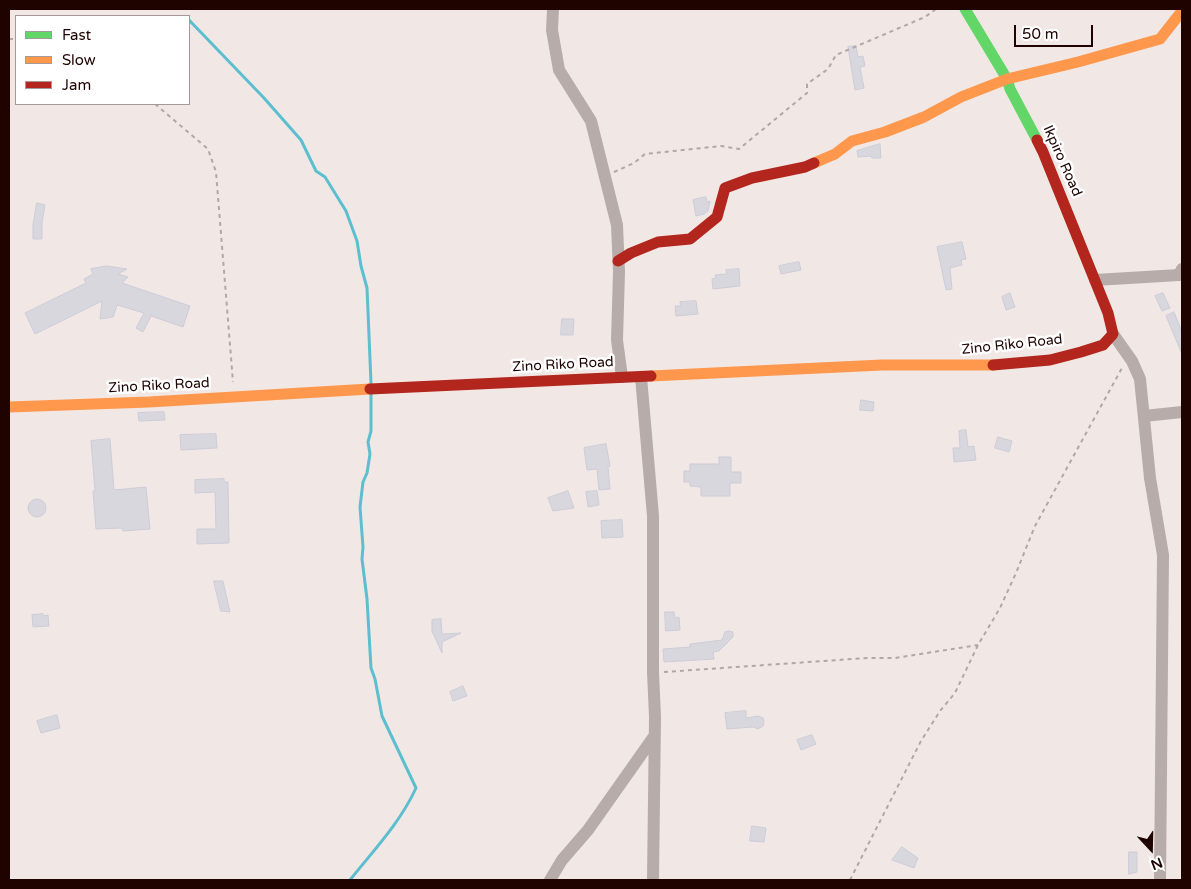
<!DOCTYPE html>
<style>
body{margin:0}
#map{position:relative;width:1191px;height:889px;overflow:hidden;background:#f1e8e5;font-family:"Varela Round",sans-serif}
canvas{display:block}
.frame{position:absolute;inset:0;border:10px solid #1e0301;pointer-events:none}
.legend{position:absolute;left:15px;top:15px;width:175px;height:90px;box-sizing:border-box;background:#fff;border:1px solid #a59a99;margin:0;padding:6px 9px;list-style:none;font-size:15px;color:#1e0301}
.legend li{display:flex;align-items:center;gap:10px;height:25px}
.legend b{width:25px;border:1px solid #a59a99}
.north{position:absolute;left:1126px;top:824px;width:50px;height:50px;-webkit-text-stroke:4px #fff;paint-order:stroke;rotate:159deg;font-size:14px;font-weight:700;line-height:20px;text-align:center;color:#1e0301}
.north::after{content:'';display:block;margin:auto;width:18px;height:22px;background:#1e0301;clip-path:polygon(50% 0,100% 100%,50% 72%,0 100%)}
.scale{position:absolute;left:1014px;top:25px;width:79px;height:22px;box-sizing:border-box;border:2px solid #1e0301;border-top:0;padding-left:6px;font-size:15px;line-height:18px;white-space:nowrap;color:#1e0301;-webkit-text-stroke:4px #fff;paint-order:stroke}
</style>
<div id="map">
<canvas width="1191" height="889"></canvas>
<div class="frame"></div>
<ul class="legend">
<li><b style="height:6px;background:#63d668"></b>Fast</li>
<li><b style="height:6px;background:#ff974d"></b>Slow</li>
<li><b style="height:6px;background:#b3261e"></b>Jam</li>
</ul>
<div class="north">N</div>
<div class="scale">50 m</div>
</div>
<script>
const g = document.querySelector('canvas').getContext('2d');
g.lineJoin = 'round';
function stroke(path, color, width, dash) {
  g.strokeStyle = color;
  g.lineWidth = width;
  g.lineCap = dash ? 'butt' : 'round';
  g.setLineDash(dash || []);
  g.stroke(path);
}
function fillPath(path, color) {
  g.fillStyle = color;
  g.fill(path, 'evenodd');
}
function drawText(font, color, halo, rows, align = 'center') {
  g.font = font + ' "Varela Round",sans-serif';
  g.lineWidth = 5;
  g.setLineDash([]);
  g.textBaseline = 'middle';
  g.strokeStyle = halo;
  g.fillStyle = color;
  for (const [text, x, y, turn = 0] of rows) {
    g.save();
    g.translate(x, y);
    g.rotate((+turn || 0) * Math.PI / 180);
    g.textAlign = isNaN(turn) ? turn : align;
    if (halo) g.strokeText(text, 0, 0);
    g.fillText(text, 0, 0);
    g.restore();
  }
}
const stream = new Path2D(`
 M189 20 264 98 301 140 316 171 325 177 346 211 357 241 361 266 367 288 371 383
 M350 880C373 851 400 823 416 788L382 716 375 679 371 668 367 599 362 559 363 547 360 507 363 482 367 473 370 454 368 442 371 431V394`);
const building = new Path2D(`
 M856 46 858 57 863 56 865 66 860 67 864 88 855 90 848 47Z
 M880 144 881 158H872L871 156 858 157 857 151Z
 M706 197 707 202 710 201 708 211 704 214 696 216 693 200Z
 M37 203 45 205 42 223V239H33V225Z
 M962 242 966 259 961 260 962 265 950 268 952 289 946 290 937 247Z
 M799 262 801 270 781 274 779 266Z
 M107 266 127 269 118 274 128 277 122 283 190 306 183 327 151 316 143 332 136 328 144 313 117 305 113 317 100 319 102 301 35 334 25 313 86 283 84 279 93 274 91 269Z
 M739 269 740 286 713 289 712 279 716 278 715 275 727 274 726 270Z
 M1010 293 1015 307 1006 310 1002 297Z
 M1163 293 1170 308 1162 311 1155 296Z
 M696 301 698 314 676 316 675 306H681L680 302Z
 M1174 312 1182 332V354L1166 316Z
 M562 319H574L573 335H561Z
 M861 400 874 402 873 411 860 410Z
 M164 412 165 420 139 421 138 413Z
 M966 430 968 447 974 446 976 460 954 462 953 448H960L959 431Z
 M216 434 217 448 181 450 180 435Z
 M998 437 1012 441 1009 452 995 448Z
 M110 439 114 490 146 487 150 529 123 531 122 528 96 529 93 491H95L91 441Z
 M606 444 610 466 608 467 610 489 599 490 597 469 587 470 584 448Z
 M719 457H731V472H741V483H730V496H701V487L690 486V482H684V471H690V464H719Z
 M224 479V482H228L229 543 197 544V529H216L215 492 195 493V480Z
 M568 491 574 508 553 511 548 498Z
 M597 491 599 505 588 507 586 492Z
 M28 508a9 9 0 1 1 18 0a9 9 0 1 1-18 0Z
 M622 520 623 537 602 538 601 521Z
 M214 581H223L230 612 221 611Z
 M665 612H674L675 618 679 617 680 630 666 631Z
 M43 614V616L48 615 49 626 33 627 32 615Z
 M441 619 442 634 461 633 442 642V653L432 631V620Z
 M729 631 733 632V637L719 651 713 652 714 659 664 662 663 649 690 647V644L722 640 725 632Z
 M463 686 467 696 453 701 450 692Z
 M746 711V718L758 716 763 718 764 721 763 726 758 729 753 727 727 729 725 713Z
 M57 715 60 728 41 733 37 721Z
 M812 735 816 744 801 750 797 740Z
 M752 826 766 828 764 842 750 841Z
 M902 847 918 858 914 868 892 860Z
 M1129 852H1137V872L1129 874Z`);
const path = new Path2D(`
 M9 39H16
 M155 104 208 149 216 172 233 382
 M614 172 634 163 645 154 721 146 739 149 807 93V84L828 69 836 55 925 17 936 9
 M664 672 867 658H895L978 645
 M850 880 921 741 940 711 955 693 978 645 1000 608 1016 573 1035 526 1122 368`);
const street = new Path2D(`
 M553 9 552 30 559 70 591 121 617 225 619 272 617 340 622 377
 M1095 280 1179 275 1182 269
 M1113 334 1132 361 1140 379 1150 478 1163 555 1160 880
 M641 377 653 516V672L655 717 653 880
 M1144 416 1182 412
 M550 880 562 860 588 830 655 735`);
const fast = new Path2D(`
 M965 9 1007 79 1010 89 1037 140`);
const slow = new Path2D(`
 M814 163 835 154 852 141 885 132 924 117 961 97 1007 79 1078 62 1160 39 1182 11
 M651 376 882 365H993
 M9 407 149 402 370 389`);
const jam = new Path2D(`
 M618 261 631 253 658 242 690 239 717 217 725 188 752 178 805 167 814 163
 M993 365 1050 360 1081 352 1103 345 1113 334 1108 313 1043 152 1037 140
 M370 389 651 376`);
const streetNames = [
 ["Ikpiro Road",1062,161,66],
 ["Zino Riko Road",1012,345,-6],
 ["Zino Riko Road",563,365,-3],
 ["Zino Riko Road",159,386,-3]
];
stroke(stream, '#5cbecf', 3);
fillPath(building, '#d9d7de');
stroke(building, '#cccbd8', 1);
stroke(path, '#b1a7a4', 2, [4, 4]);
stroke(street, '#b7aca9', 12);
stroke(fast, '#63d668', 11);
stroke(slow, '#ff974d', 11);
stroke(jam, '#b3261e', 11);
drawText('14px', '#1e0301', '#fff', streetNames);
</script>
